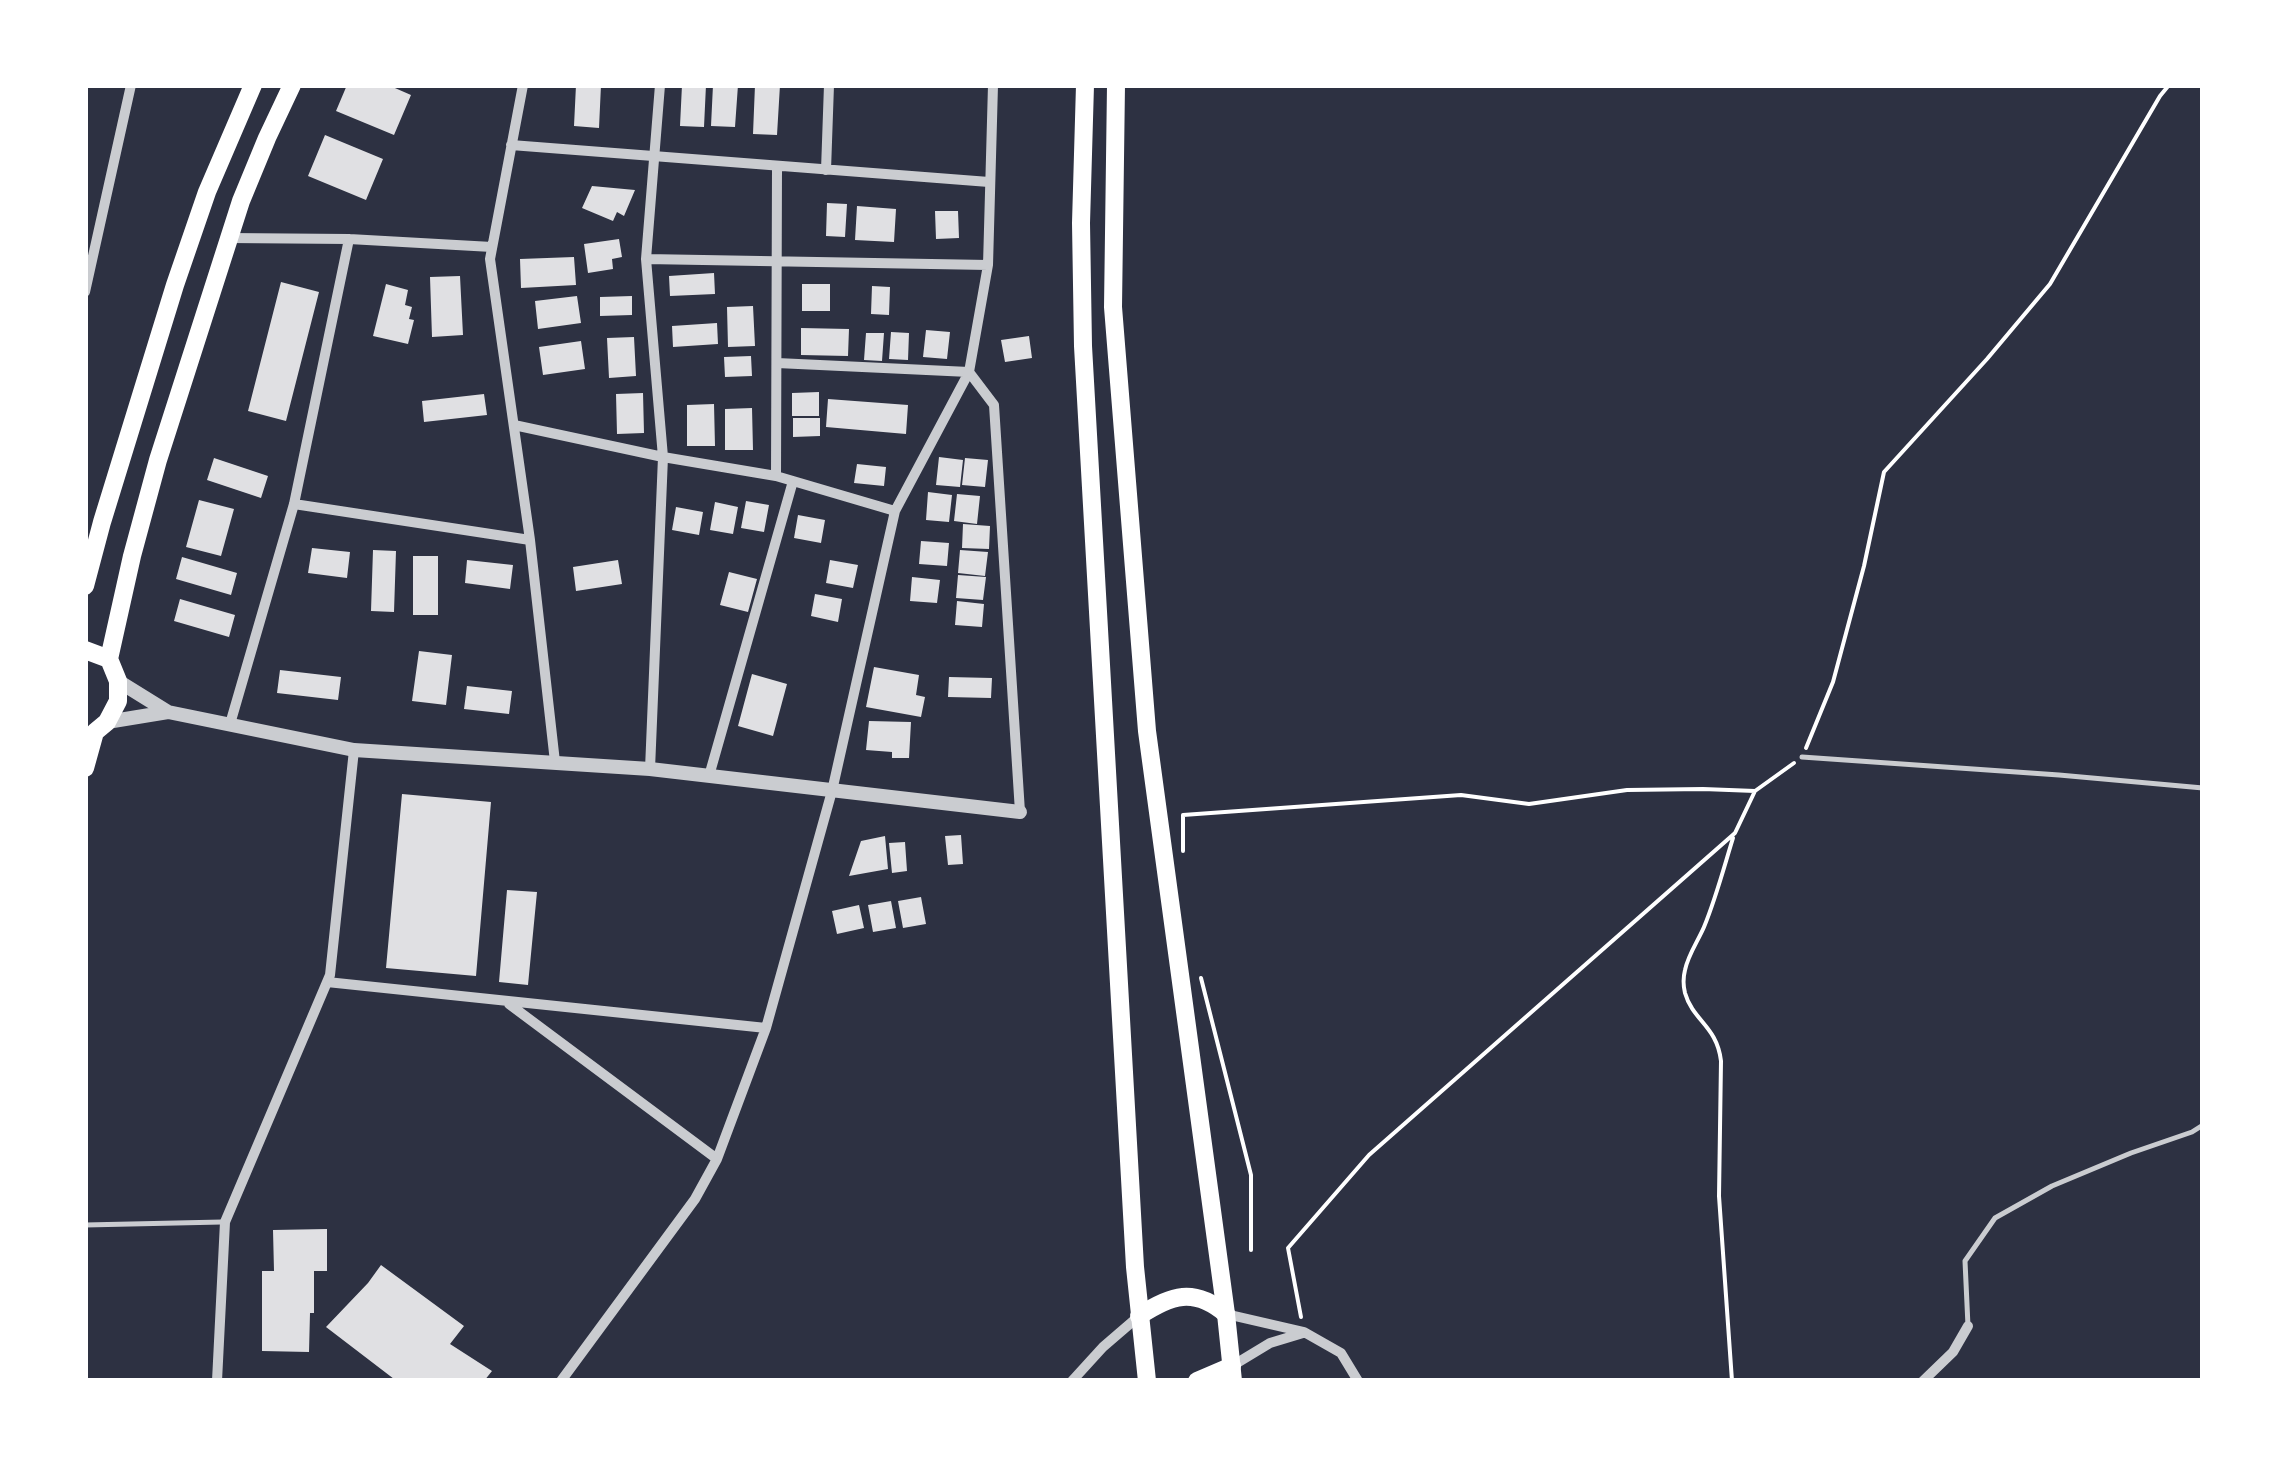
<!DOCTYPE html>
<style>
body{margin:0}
#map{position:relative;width:2288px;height:1466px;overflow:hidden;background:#2d3142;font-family:Quicksand,sans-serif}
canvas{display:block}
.frame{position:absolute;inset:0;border:88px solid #fff;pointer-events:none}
</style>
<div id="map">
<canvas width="2288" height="1466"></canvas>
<div class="frame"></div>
</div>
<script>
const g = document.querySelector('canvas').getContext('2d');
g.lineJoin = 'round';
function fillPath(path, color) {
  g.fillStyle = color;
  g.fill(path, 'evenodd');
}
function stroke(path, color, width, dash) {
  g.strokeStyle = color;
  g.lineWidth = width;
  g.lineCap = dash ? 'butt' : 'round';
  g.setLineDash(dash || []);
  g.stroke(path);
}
const building = new Path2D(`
 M347 85H388L411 95 394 135 336 111Z
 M576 85H601L599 128 574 126Z
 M682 85H706L704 127 680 126Z
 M713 85H738L735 127 711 126Z
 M755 85H780L777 135 753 134Z
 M325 135 383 159 366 200 308 176Z
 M592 186 635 190 624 216 617 212 613 221 582 208Z
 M827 203 847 204 845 237 826 236Z
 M857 206 896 209 894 242 855 240Z
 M935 211H958L959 238 936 239Z
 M619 239 622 257 612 259 613 269 588 273 584 244Z
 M574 257 576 285 521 288 520 259Z
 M714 273 715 294 670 296 669 276Z
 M460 276 463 335 432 337 430 277Z
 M281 282 319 292 286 421 248 411Z
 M386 284 408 290 405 305 412 307 409 319 414 320 408 344 373 336Z
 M802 284H830V311H802Z
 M872 286 890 287 889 315 871 314Z
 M577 296 581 323 538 329 535 301Z
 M632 296V315L600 316V297Z
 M753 306 755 346 728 347 727 307Z
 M717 323 718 344 673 347 672 326Z
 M801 328 849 329 848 356 801 355Z
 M926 330 950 332 947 359 923 357Z
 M891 332 909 333 908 360 889 359Z
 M866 333H884L882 361 864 360Z
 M1029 336 1032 358 1005 362 1001 340Z
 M634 337 636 376 609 378 607 338Z
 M581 341 585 369 543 375 539 347Z
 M751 356 752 376 725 377 724 357Z
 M819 392V416H792V393Z
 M643 393 644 433 617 434 616 394Z
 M484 394 487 415 424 422 422 401Z
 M828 399 908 405 906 434 826 427Z
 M714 404 715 446H687V405Z
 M752 408 753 450H725V409Z
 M793 418H820V436L793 437Z
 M939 457 963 460 960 487 936 485Z
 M214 458 268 476 261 498 207 480Z
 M965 458 988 460 985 487 962 485Z
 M857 464 886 467 884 486 854 483Z
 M928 492 952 495 949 522 926 520Z
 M957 494 980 496 977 524 954 521Z
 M199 500 234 509 221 556 186 547Z
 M746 501 769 505 764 532 741 528Z
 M715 502 738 507 733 534 710 530Z
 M676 507 703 512 699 535 672 530Z
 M798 515 825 520 821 543 794 538Z
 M963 524 990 526 989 549 962 548Z
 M921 541 949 543 947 566 919 564Z
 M312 548 350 552 347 578 308 573Z
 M373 550 396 551 394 612 371 611Z
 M960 550 988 552 985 576 958 573Z
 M413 556H438V615H413Z
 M182 557 237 573 231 595 176 579Z
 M467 560 513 565 510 589 465 583Z
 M618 560 622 584 576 591 573 567Z
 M830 560 858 565 853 588 826 583Z
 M729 572 757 579 748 612 720 605Z
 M958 575 986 577 983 600 956 598Z
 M912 577 940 580 937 603 910 601Z
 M815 594 842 599 838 622 811 616Z
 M180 599 235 615 229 637 174 621Z
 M957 601 984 604 982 627 955 625Z
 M419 651 452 655 446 705 412 701Z
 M874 667 919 675 916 695 925 697 921 717 866 707Z
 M280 670 341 677 338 700 277 693Z
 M752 674 787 684 773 736 738 726Z
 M949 677 992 678 991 698 948 697Z
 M467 686 512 691 509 714 464 709Z
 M869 721 911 722 909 758H892V752L866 750Z
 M402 794 491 802 476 976 386 968Z
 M961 835 963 864 948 865 945 836Z
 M885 836 888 869 849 876 861 841Z
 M905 842 907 871 892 873 889 843Z
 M507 890 537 892 528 985 499 982Z
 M921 897 926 924 903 928 898 901Z
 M891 901 896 928 873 932 868 905Z
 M859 905 864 928 837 934 832 911Z
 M327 1229V1271H314V1313H310L309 1352 262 1351V1271H274L273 1230Z
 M381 1265 464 1326 450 1344 492 1371 484 1381H394V1379L326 1327 368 1283Z`);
const path = new Path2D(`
 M1806 748 1833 682 1864 566 1884 472 1987 359 2050 284 2160 96 2169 85
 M1183 851V815L1461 795 1529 804 1627 790 1703 789 1755 791
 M1201 978 1251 1175V1250
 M1301 1317 1288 1248 1369 1155 1735 833 1755 791 1794 763
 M1732 1381 1719 1196 1721 1061C1717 1026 1693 1021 1685 993 1683 985 1683 978 1685 970 1688 955 1698 941 1704 927 1716 898 1724 867 1733 838`);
const service = new Path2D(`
 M1802 757 2059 775 2203 788
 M85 1225 222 1222
 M1968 1326 1965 1261 1995 1218 2052 1186 2131 1153 2192 1132 2203 1125`);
const minor = new Path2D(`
 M523 85 490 259 530 540 555 762
 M511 145 989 182
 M826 170 829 85
 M228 238 349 239 492 247
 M646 259 988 265
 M85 292 131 85
 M777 363 969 372 994 405 1020 812
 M514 425 663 457 776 476 895 511
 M776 476 777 166
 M294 504 530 540
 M230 724 294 504 349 239
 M650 769 663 457 646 259 660 85
 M709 776 793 481
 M327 982 766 1028
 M509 1004 717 1159
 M1226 1314 1304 1332 1341 1353 1358 1381
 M1232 1366 1270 1343 1303 1333
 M217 1381 225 1222 330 975 354 750
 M561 1381 695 1199 717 1159 766 1028 832 791 895 511 969 372 988 265 993 85
 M1072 1381 1103 1347 1139 1316
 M1923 1381 1953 1352 1968 1326`);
const tertiary = new Path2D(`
 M118 681 168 712
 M107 722 168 712 354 750 650 769 1020 812`);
const primary = new Path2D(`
 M85 586 102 522 175 285 207 192 253 85
 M85 650 109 659
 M85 768 95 732 107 722 118 701V681L109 659 132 556 158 460 241 201 267 138 292 85
 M1139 1316C1171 1295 1194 1287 1226 1314
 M1197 1381 1232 1366`);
const trunk = new Path2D(`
 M1085 85 1081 223 1083 346 1135 1267 1147 1381
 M1116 85 1113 307 1147 731 1226 1314 1233 1381`);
fillPath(building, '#e0e0e3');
stroke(path, '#fff', 4);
stroke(service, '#caccd0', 5);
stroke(minor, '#caccd0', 10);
stroke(tertiary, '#caccd0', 14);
stroke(primary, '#fff', 18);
stroke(trunk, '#fff', 18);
</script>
